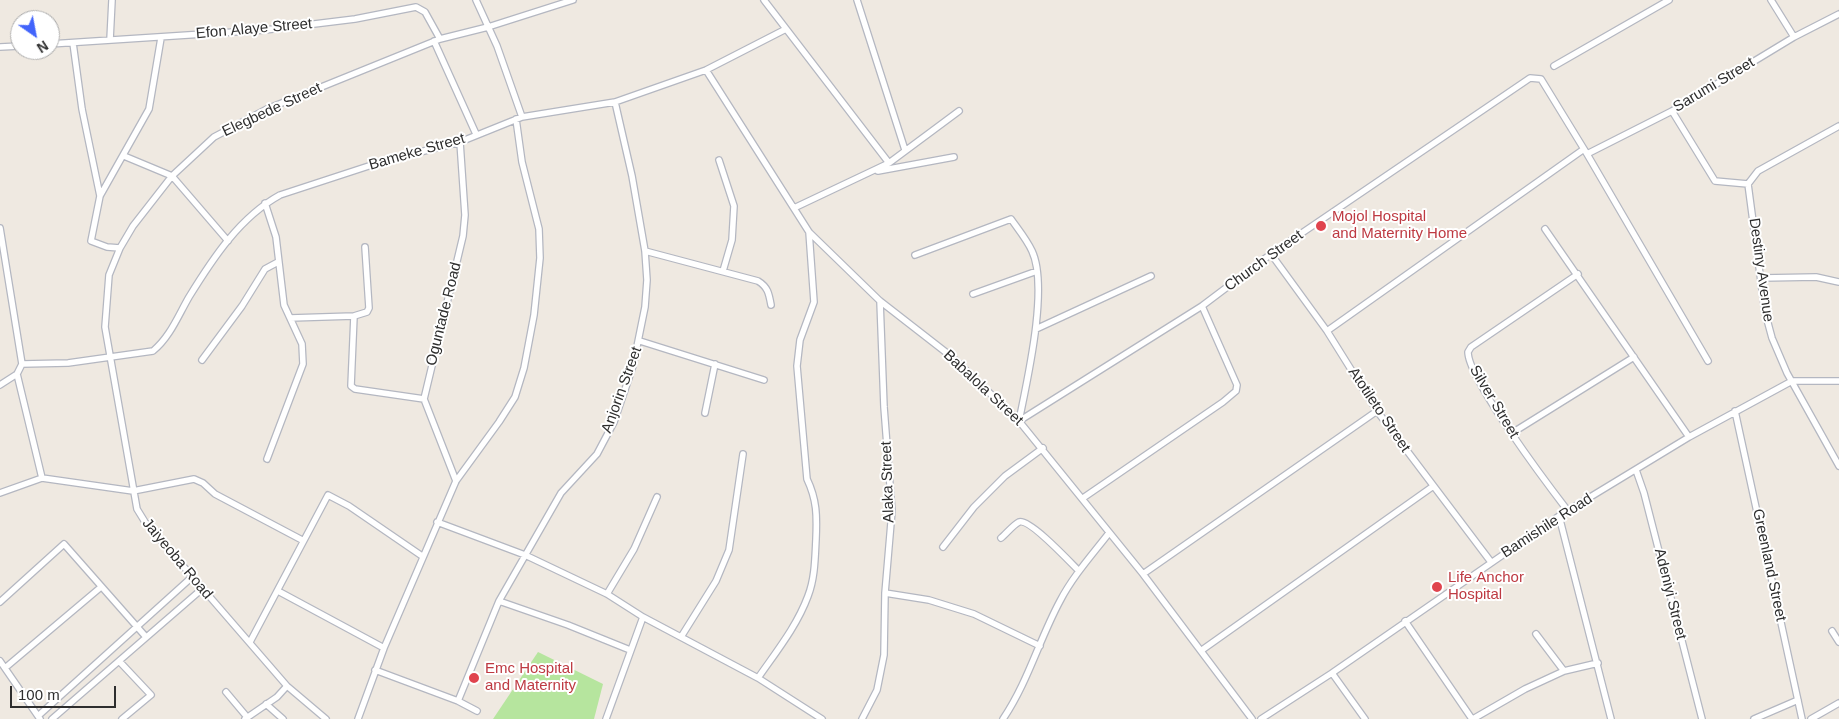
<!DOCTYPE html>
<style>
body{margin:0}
#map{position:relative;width:1839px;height:719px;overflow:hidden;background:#efe9e1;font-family:Arial,sans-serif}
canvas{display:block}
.north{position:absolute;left:10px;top:10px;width:50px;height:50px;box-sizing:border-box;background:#fff;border:1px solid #ababab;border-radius:50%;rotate:147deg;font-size:14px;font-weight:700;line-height:20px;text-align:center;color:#2e2e2e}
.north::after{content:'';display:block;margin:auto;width:18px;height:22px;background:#4264fb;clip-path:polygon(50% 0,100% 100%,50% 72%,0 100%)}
.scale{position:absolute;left:10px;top:686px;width:106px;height:22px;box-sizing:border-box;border:2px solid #2e2e2e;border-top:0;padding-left:6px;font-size:15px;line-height:18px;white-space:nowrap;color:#2e2e2e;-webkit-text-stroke:4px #fff;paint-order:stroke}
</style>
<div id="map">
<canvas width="1839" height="719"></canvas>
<div class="north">N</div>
<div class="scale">100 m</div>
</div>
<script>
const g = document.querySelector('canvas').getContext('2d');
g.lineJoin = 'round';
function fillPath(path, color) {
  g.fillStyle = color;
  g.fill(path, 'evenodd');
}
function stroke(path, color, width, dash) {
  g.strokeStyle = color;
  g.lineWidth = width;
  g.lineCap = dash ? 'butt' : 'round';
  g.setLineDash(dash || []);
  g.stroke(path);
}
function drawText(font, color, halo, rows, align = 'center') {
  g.font = font + ' Arial,sans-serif';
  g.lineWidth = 4;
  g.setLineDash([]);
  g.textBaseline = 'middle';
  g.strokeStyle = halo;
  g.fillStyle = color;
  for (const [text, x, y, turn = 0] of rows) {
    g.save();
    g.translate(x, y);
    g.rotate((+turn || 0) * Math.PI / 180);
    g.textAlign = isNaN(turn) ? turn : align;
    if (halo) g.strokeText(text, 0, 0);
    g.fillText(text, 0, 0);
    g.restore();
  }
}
const green = new Path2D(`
 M538 652 603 684 594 719H493Z`);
const minor = new Path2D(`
 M476 0 497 46 522 117
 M764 0 889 163
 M857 0 905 150
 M1771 0 1794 37
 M110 40 112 0
 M434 41 476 134
 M73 43 82 109 100 196
 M50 44 265 30 355 19 416 7 425 12 440 39
 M0 47 20 46
 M1554 66 1669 0
 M706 70 809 232 880 301 952 357 1019 421 1143 574 1252 719
 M1672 111 1715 181 1748 184 1758 171 1839 126
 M1587 154 1672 111 1794 37 1839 14
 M124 156 172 176 228 241
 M719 160 734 206 732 240 723 271
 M878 171 954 157
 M1748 184 1765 312 1772 338 1787 373 1839 466
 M265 203 276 237 284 305 302 344 303 364 267 459
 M794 208 889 163 959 111
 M0 228 22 364
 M1545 229 1689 437
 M120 248 107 247 91 241 100 196 149 109 161 38
 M645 251 758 281C768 287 769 294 771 305
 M1271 254 1327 331 1377 411 1491 562
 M915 255 1011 219C1018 229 1027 240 1032 251 1049 287 1027 381 1019 421
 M1762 278 1816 277 1839 282
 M973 294 1037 271
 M354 316 351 386 355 389 424 399
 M290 318 354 316 367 312 369 308 365 247
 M1036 329 1151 276
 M1327 331 1584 149
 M640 341 764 380
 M202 360 242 306 265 269 278 262
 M17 374 42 478
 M0 385 17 374 22 364 68 363 153 351C170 337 178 316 189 297 213 258 240 217 280 195L384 161 460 142 522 117 615 102 706 70 786 29
 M1735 411 1802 719
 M705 413 715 364
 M1019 421 1202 306 1271 254 1530 78 1541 79 1587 154 1708 361
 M1512 433 1634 357
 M1636 470 1644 493 1702 719
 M456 481 424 399 463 236 465 215 460 142
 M0 493 42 478 133 491 194 479 203 483 215 494 302 540
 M1083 498 1223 402 1236 391 1237 385 1202 306
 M1568 511C1548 485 1468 379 1468 352L1471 347 1578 274
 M1559 516 1611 719
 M437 522 525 555 607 594 643 617 758 678 822 719
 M1001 538C1006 534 1013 525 1019 522 1029 518 1070 562 1079 571
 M943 547 974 507 1005 476 1043 448
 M1143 574 1377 411
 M278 591 384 648
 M885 593 929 600 974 614 1040 646
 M607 594 634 549 657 497
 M499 601 568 625 630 650
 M0 602 64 544 146 637
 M1405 621 1472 719
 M1832 631 1839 642
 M1536 634 1564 671
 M681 637 716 581 729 550 743 454
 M250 642 328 495 349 506 422 556
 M1202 650 1432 487
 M0 661 40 719
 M119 661 151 695 122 719
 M5 668 101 587
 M375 670 458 701 477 711
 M1332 673 1365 719
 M758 678C776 652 797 626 808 596 815 578 815 558 816 539 817 516 817 500 807 479L797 366 800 340 814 302 809 232
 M226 692 247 717
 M458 701 499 601 561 493 597 454 614 422 633 366 645 307 647 280 645 251 632 176 615 102
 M266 704 283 719
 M38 716 192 577
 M52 719 202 589
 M245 719 277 697 287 686
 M326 719 287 686 145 522 137 509 105 327 109 275 120 248 133 226 172 176 214 137 267 109 440 39 488 27 573 0
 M358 719 384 648 456 481 499 422 515 397 524 368 534 315 540 258 539 229 522 162 516 119
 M606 719 643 617
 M862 719 877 690 884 655 885 593 892 511 884 407 880 301
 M1003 719C1028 682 1039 640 1060 601 1073 576 1092 555 1109 533
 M1261 719 1332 673 1559 516 1689 437 1792 381H1839
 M1473 719 1525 689 1564 671 1598 663
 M1754 719 1798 700
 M1811 719 1839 703`);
const markers = [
 [1321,226,6,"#e0444e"],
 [1437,587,6,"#e0444e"],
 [474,678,6,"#e0444e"]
];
const streetNames = [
 ["Efon Alaye Street",254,29,-5],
 ["Sarumi Street",1714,85,-31],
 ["Elegbede Street",272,110,-25],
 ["Bameke Street",417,152,-16],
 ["Church Street",1264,261,-36],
 ["Destiny Avenue",1761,270,82],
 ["Oguntade Road",444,314,-76],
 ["Babalola Street",983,388,43],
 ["Anjorin Street",622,390,-70],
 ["Silver Street",1494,402,59],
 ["Atotileto Street",1379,410,56],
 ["Alaka Street",888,482,-92],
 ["Bamishile Road",1547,526,-33],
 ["Jaiyeoba Road",177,559,50],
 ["Greenland Street",1769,565,78],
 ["Adeniyi Street",1670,594,76]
];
const healthNames = [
 ["Mojol Hospital",1332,217],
 ["and Maternity Home",1332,234],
 ["Life Anchor",1448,578],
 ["Hospital",1448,595],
 ["Emc Hospital",485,669],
 ["and Maternity",485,686]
];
fillPath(green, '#b6e59e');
stroke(minor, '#b4b7c1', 8);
stroke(minor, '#fff', 5.5);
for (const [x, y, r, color] of markers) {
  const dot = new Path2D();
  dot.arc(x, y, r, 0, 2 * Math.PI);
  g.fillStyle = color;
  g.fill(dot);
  stroke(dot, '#fff', 2);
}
drawText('15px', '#2e2e2e', '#fff', streetNames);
drawText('15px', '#be3a42', '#fff', healthNames, 'left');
</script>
